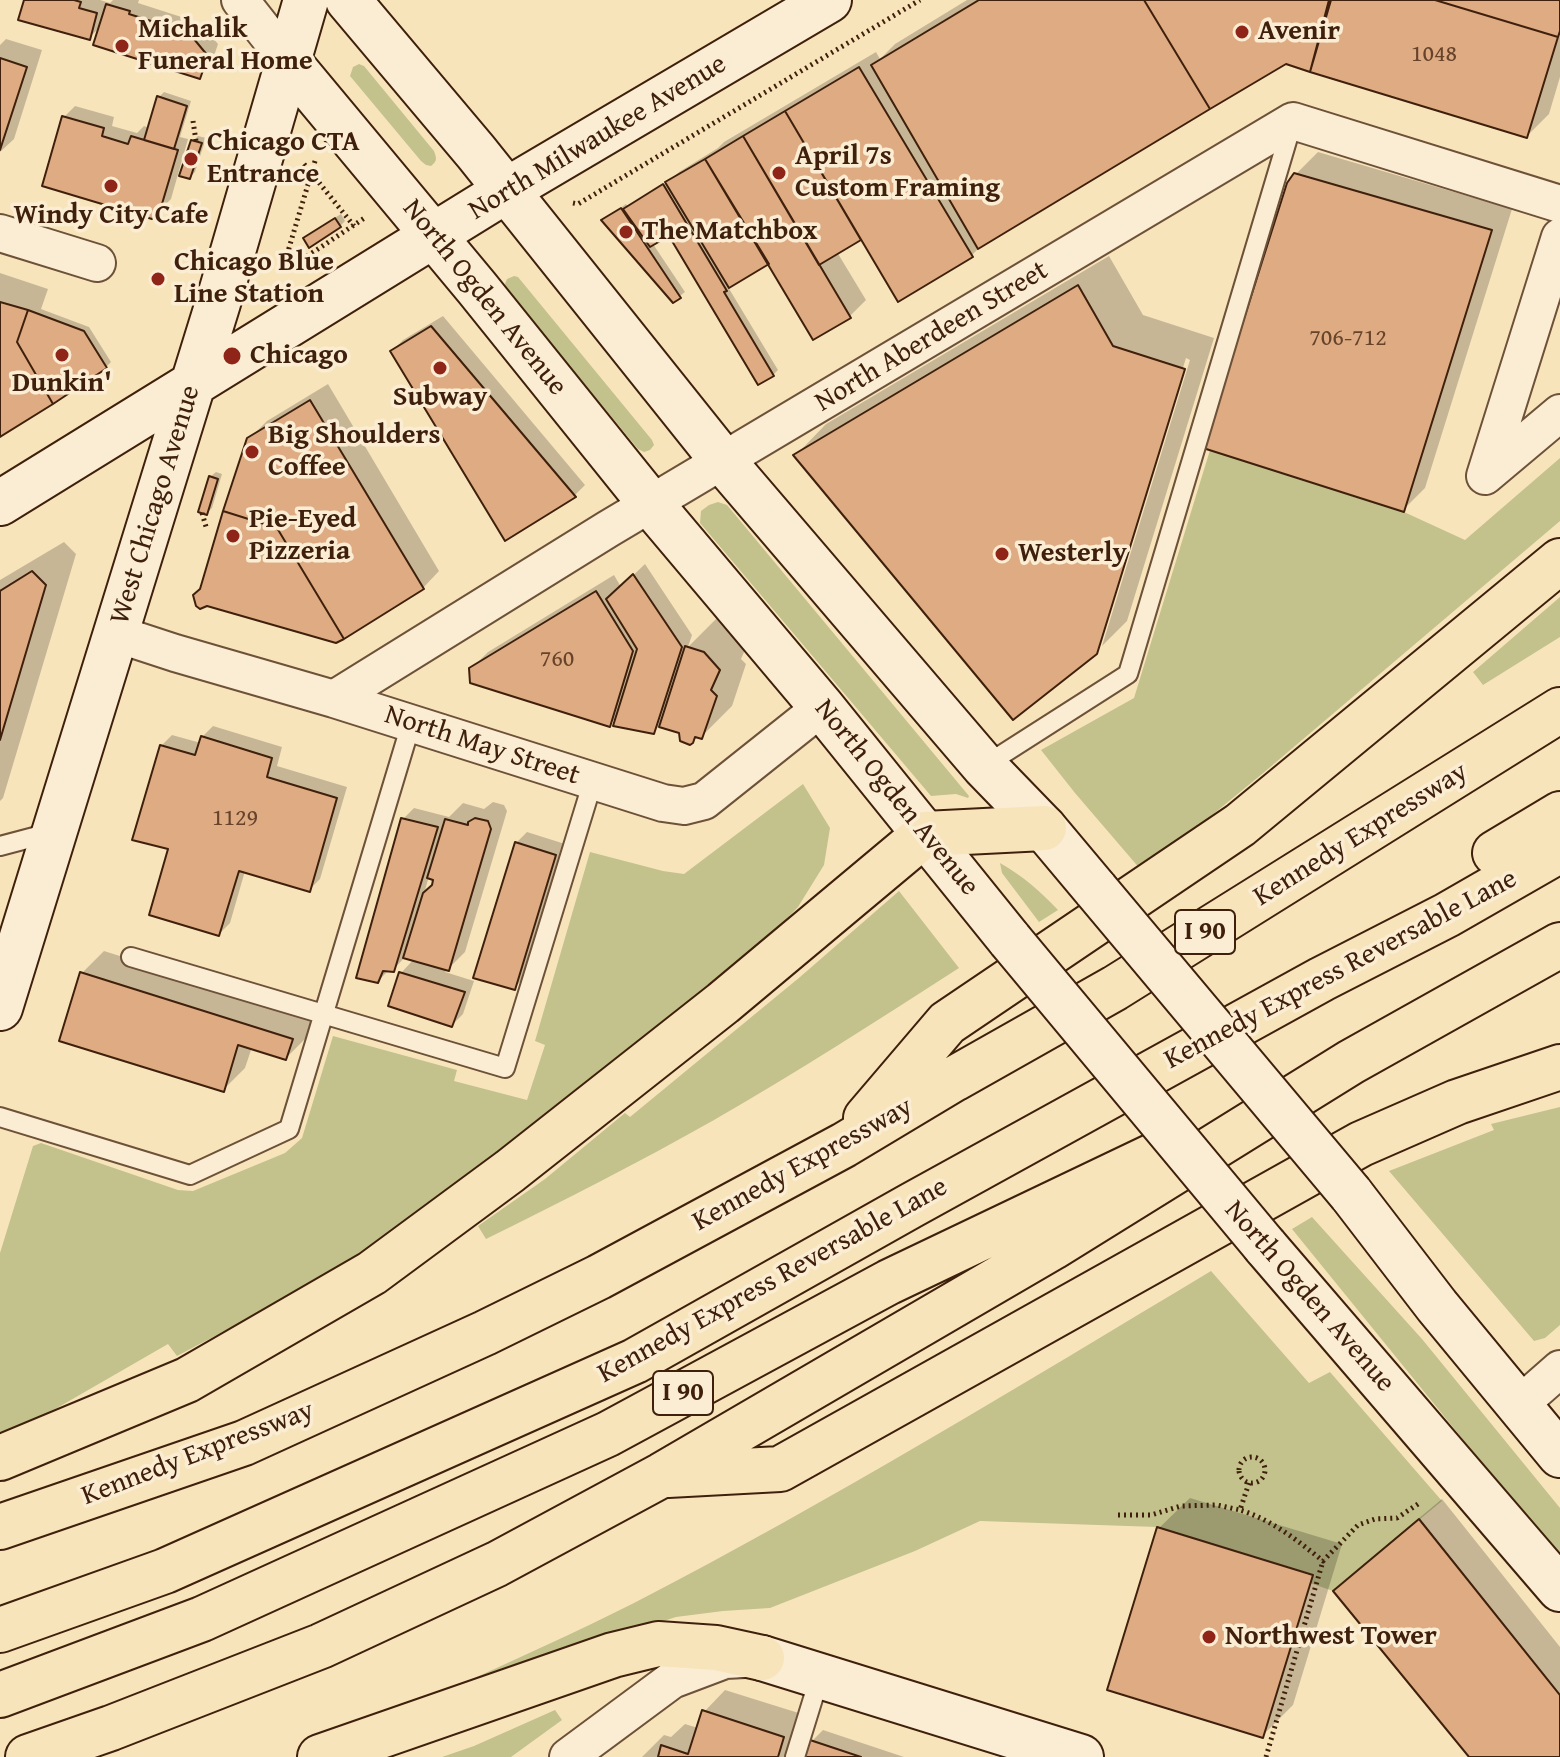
<!DOCTYPE html>
<style>
body{margin:0}
canvas{display:block;background:#f8e4bb}
</style>
<canvas width="1560" height="1757"></canvas>
<script>
const g = document.querySelector('canvas').getContext('2d');
g.lineJoin = 'round';
function fillPath(path, color) {
  g.fillStyle = color;
  g.fill(path, 'evenodd');
}
function stroke(path, color, width, dash) {
  g.strokeStyle = color;
  g.lineWidth = width;
  g.lineCap = dash ? 'butt' : 'round';
  g.setLineDash(dash || []);
  g.stroke(path);
}
function drawText(font, color, halo, rows, align = 'center') {
  g.font = font + ' "Gentium Book Plus",serif';
  g.lineWidth = 7;
  g.setLineDash([]);
  g.textBaseline = 'middle';
  g.strokeStyle = halo;
  g.fillStyle = color;
  for (const [text, x, y, turn = 0] of rows) {
    g.save();
    g.translate(x, y);
    g.rotate((+turn || 0) * Math.PI / 180);
    g.textAlign = isNaN(turn) ? turn : align;
    if (halo) g.strokeText(text, 0, 0);
    g.fillText(text, 0, 0);
    g.restore();
  }
}
const green = new Path2D(`
 M359 64 364 66 434 151C437 159 437 161 431 166L426 165 421 161 350 76 353 67Z
 M514 276 518 277 652 440 654 445 650 450 644 452 638 449 507 290 505 284 507 279Z
 M1210 450 1404 512 1465 540 1560 458V521L1262 774 1167 852 1141 870 1075 793 1041 750 1134 698Z
 M718 502 727 505 969 796 968 798 956 794 931 796 700 523 701 511 709 505Z
 M1560 597V637L1483 685 1473 672Z
 M803 784 830 828 824 865 798 907 749 958 426 1209 315 1283 177 1356 168 1344 57 1408 0 1436V1253L33 1146 41 1143 178 1190 193 1191 285 1153 302 1138 333 1036 457 1070 454 1081 527 1100 545 1045 535 1041 590 852 663 871 684 874Z
 M1000 863C1023 876 1040 891 1058 910L1039 922 1002 873Z
 M899 891 959 968C878 1020 798 1072 714 1120 640 1162 563 1201 486 1239L478 1226 545 1179 625 1113 630 1117 800 977Z
 M1560 1107V1325L1545 1338 1534 1341 1389 1171 1494 1130 1491 1124Z
 M1312 1217 1422 1339 1560 1508V1559L1292 1229Z
 M1211 1271 1309 1383 1330 1372 1442 1501 1333 1591 1310 1583 1312 1574 1157 1527 980 1521 915 1551 770 1608 723 1611 676 1617 453 1688C513 1660 575 1633 634 1603 831 1501 1021 1385 1211 1271Z
 M555 1710 562 1720 511 1757H442L474 1746Z`);
const shadow = new Path2D(`
 M26 0H100L110 3 113 0H139L138 3 200 23 218 44 211 65 200 76 101 26 89 38Z
 M967 0H1560V77L1549 114 1527 136 1286 62 983 244 972 255 862 237 837 252 866 300 850 316 769 262 731 284 728 287 778 370 773 375 670 234 653 244 685 292 673 301 604 220 626 204 628 207 669 181 679 172 718 148 724 142 876 52 880 59 895 44Z
 M6 39 42 50 14 139 0 152V45Z
 M164 92 191 101 180 137 188 139 171 199 159 211 64 117 75 106 114 117 112 126 137 133 144 126 149 128 159 97Z
 M198 136 206 138 195 172 190 177 193 141Z
 M1318 152 1512 209 1425 488 1403 510 1296 174Z
 M341 214 345 221 340 226 310 233Z
 M1109 256 1143 315 1214 338 1127 621 1096 652 796 455 826 424ZM1186 358 1190 360 1102 646 1096 652Z
 M0 273 48 289 41 309 89 327 111 362 106 367 0 434Z
 M443 316 585 485 575 495 506 538 392 351 403 340Z
 M328 384 439 571 423 588H203L249 439 267 421Z
 M216 472 222 474 212 508 207 513 210 477Z
 M64 542 76 554 3 798 0 801V580Z
 M645 564 692 635 688 647 718 617 750 638 741 659 746 664 732 706 701 737 697 736 692 742 681 732 660 725 653 732 618 716 609 725 471 669 488 652 614 575 621 587Z
 M213 726 282 747 277 766 347 787 320 879 309 890 245 871 230 923 219 934 171 848 161 746 172 735 201 743 202 737Z
 M493 802 504 805 507 811 465 952 445 972 474 981 463 1014 452 1025 401 973 414 959 405 957 393 970H389L378 981 403 819 414 808 449 817 463 803 484 809ZM429 876 436 878 434 884 424 894Z
 M527 832 565 844 525 977 514 988 516 843Z
 M104 951 313 1017 308 1036 286 1058 252 1047 245 1068 223 1090 82 973Z
 M1190 1498 1342 1544 1293 1705 1262 1736 1159 1528Z
 M1442 1499 1560 1647V1757H1472L1336 1591 1358 1569Z
 M725 1690 805 1715 793 1757H642L664 1735 671 1737 685 1724 698 1728 704 1712Z
 M823 1730 904 1757H806L812 1741Z`);
const building = new Path2D(`
 M24 0H74L81 2 79 8 97 13 90 40 18 20Z
 M979 0H1144L1210 109 978 249 871 65Z
 M1144 0H1329L1310 72 1286 64 1210 109Z
 M1331 0H1435L1558 37 1527 138 1310 72Z
 M1435 0H1560V31L1558 37Z
 M106 4 130 11 129 14 189 33 208 56 200 79 93 45Z
 M0 58 27 67 0 150Z
 M859 67 973 257 898 302 785 111Z
 M157 96 187 106 174 149 144 140Z
 M785 111 861 240 819 265 743 136Z
 M62 116 104 128 102 136 128 144 131 136 178 150 159 214 152 219 42 186Z
 M743 136 851 318 813 340 705 159Z
 M191 140 202 143 190 179 179 176Z
 M705 159 769 264 729 288 665 182Z
 M1294 173 1492 230 1404 512 1203 448 1287 183Z
 M663 184 727 291 724 292 774 376 758 385 669 236 650 247 623 209Z
 M621 208 681 298 673 303 601 220Z
 M335 218 341 227 309 248 303 238Z
 M1078 285 1113 346 1185 369 1097 654 1013 720 793 455Z
 M0 302 28 310 17 342 53 404 0 437Z
 M28 310 84 331 107 368 53 404 17 342Z
 M431 326 576 497 505 541 390 351Z
 M310 400 424 589 344 639 277 528 223 511 247 438Z
 M209 476 218 479 207 515 198 512Z
 M223 511 277 528 344 639 336 643 207 606 200 609 196 606 193 595 200 589Z
 M32 571 46 585 0 740V591Z
 M633 574 682 647 654 734 613 726 637 649 606 599Z
 M596 591 633 651 610 727 470 683 469 668Z
 M685 646 704 652 720 670 711 690 717 696 702 739 695 737 693 743 690 745 680 741 679 733 659 727Z
 M201 736 272 758 267 777 337 798 310 892 239 871 219 936 149 915 168 849 132 840 160 745 195 755Z
 M401 818 438 827 394 972 383 971 378 983 356 978Z
 M475 818 488 821 491 829 449 971 403 958 423 893 432 885 433 880 427 878 445 819 468 825V822Z
 M515 842 556 855 515 990 473 978Z
 M80 972 293 1039 286 1060 238 1045 224 1092 59 1041Z
 M399 972 465 992 452 1027 388 1006Z
 M1419 1519 1560 1695V1757H1469L1333 1591Z
 M1157 1527 1313 1575 1263 1738 1107 1690Z
 M702 1710 784 1737 778 1757H658L661 1745 688 1754Z
 M810 1740 861 1757H804Z`);
const path = new Path2D(`
 M193 121 196 141
 M315 161 289 248 288 258 306 257 366 217
 M304 164 354 226
 M573 203 578 204 920 0
 M202 513 207 530
 M1239 1470a13 13 0 1 1 26 0a13 13 0 1 1-26 0Z
 M1249 1483 1240 1510C1272 1520 1297 1540 1323 1561L1358 1525 1375 1519 1397 1518 1418 1504
 M1118 1515H1151L1181 1506 1217 1505 1240 1510
 M1266 1757 1323 1561`);
const lane = new Path2D(`
 M984 766 1128 674 1292 124
 M0 846 53 832
 M131 957 505 1068 593 781
 M0 1117 190 1175 289 1129 411 724
 M795 1757 820 1676`);
const street = new Path2D(`
 M240 0 288 61
 M0 233 97 263
 M1485 476 1560 237
 M1485 476 1560 413
 M117 634 175 653 334 699 663 803 684 806 704 801 822 707
 M334 699 608 529 1293 121 1560 204
 M1519 1405 1560 1369
 M568 1757 672 1680 725 1660 745 1659`);
const secondary = new Path2D(`
 M348 0 476 152 723 461 984 766 1044 828 1096 890
 M288 61 477 288 650 503 822 707 1010 940
 M0 503 507 190 829 0
 M0 1008 218 303 306 0
 M1351 1194 1437 1306 1560 1455
 M1265 1246 1560 1589
 M762 1658 1081 1757`);
const highway = new Path2D(`
 M1495 853 1560 814
 M866 1118 947 1023 1240 825 1560 561
 M0 1458 187 1380 372 1273 510 1171 723 1003 925 834 1044 828
 M668 1475 780 1469 1361 1144 1457 1102 1560 1067
 M0 1527 244 1443 485 1333 599 1277 844 1145 954 1079 1115 988 1560 710
 M0 1630 165 1571 635 1361 912 1205 1322 979 1447 915 1560 850
 M0 1695 202 1619 608 1434 889 1282 1153 1156
 M28 1757 111 1728 321 1646 497 1564 662 1475 1053 1247 1351 1062 1560 945
 M320 1757 613 1655 658 1644 716 1648 762 1658`);
const secondaryBridge = new Path2D(`
 M1096 890 1351 1194
 M1010 940 1265 1246`);
const markers = [
 [1242,32,8,"#8f2418"],
 [122,46,8,"#8f2418"],
 [191,159,8,"#8f2418"],
 [779,173,8,"#8f2418"],
 [111,186,8,"#8f2418"],
 [626,232,8,"#8f2418"],
 [158,279,8,"#8f2418"],
 [62,355,8,"#8f2418"],
 [232,356,10,"#8f2418"],
 [440,368,8,"#8f2418"],
 [252,452,8,"#8f2418"],
 [233,536,8,"#8f2418"],
 [1002,554,8,"#8f2418"],
 [1209,1637,8,"#8f2418"]
];
const numberNames = [
 ["1048",1434,55],
 ["706-712",1348,339],
 ["760",557,660],
 ["1129",235,819]
];
const shields = [
 [1205,932,60],
 [683,1393,60]
];
const shieldNames = [
 ["I 90",1205,932],
 ["I 90",683,1393]
];
const poiNames = [
 ["Michalik",138,30],
 ["Funeral Home",138,62],
 ["Avenir",1258,32],
 ["Chicago CTA",207,143],
 ["Entrance",207,175],
 ["April 7s",795,157],
 ["Custom Framing",795,189],
 ["Windy City Cafe",111,216,"center"],
 ["The Matchbox",642,232],
 ["Chicago Blue",174,263],
 ["Line Station",174,295],
 ["Chicago",250,356],
 ["Dunkin'",62,384,"center"],
 ["Subway",440,398,"center"],
 ["Big Shoulders",268,436],
 ["Coffee",268,468],
 ["Pie-Eyed",249,520],
 ["Pizzeria",249,552],
 ["Westerly",1018,554],
 ["Northwest Tower",1225,1637]
];
const streetNames = [
 ["North Milwaukee Avenue",598,138,-31],
 ["North Ogden Avenue",484,298,51],
 ["North Aberdeen Street",932,337,-31],
 ["West Chicago Avenue",156,505,-73],
 ["North May Street",482,746,18],
 ["North Ogden Avenue",896,798,51],
 ["Kennedy Expressway",1361,835,-32],
 ["Kennedy Express Reversable Lane",1341,970,-28],
 ["Kennedy Expressway",803,1165,-29],
 ["Kennedy Express Reversable Lane",773,1281,-29],
 ["North Ogden Avenue",1309,1297,49],
 ["Kennedy Expressway",198,1454,-21]
];
fillPath(green, '#c3c28c');
fillPath(shadow, '#0003');
fillPath(building, '#deab83');
stroke(building, '#3f200c', 2);
stroke(lane, '#6d5138', 22);
stroke(street, '#6d5138', 40);
stroke(secondary, '#3f200c', 48);
stroke(highway, '#3f200c', 48);
stroke(path, '#3f200c', 5, [2, 4]);
stroke(lane, '#faedd3', 18);
stroke(street, '#faedd3', 36);
stroke(secondary, '#faedd3', 44);
stroke(highway, '#f8e4bb', 44);
stroke(secondaryBridge, '#3f200c', 48, []);
stroke(secondaryBridge, '#faedd3', 44);
for (const [x, y, r, color] of markers) {
  const dot = new Path2D();
  dot.arc(x, y, r, 0, 2 * Math.PI);
  g.fillStyle = color;
  g.fill(dot);
  stroke(dot, '#faedd3', 3);
}
drawText('24px', '#67432a', null, numberNames);
for (const [x, y, w] of shields) {
  const box = new Path2D();
  box.roundRect(x - w / 2, y - 22, w, 44, 6);
  g.fillStyle = '#faedd3';
  g.fill(box);
  stroke(box, '#3f200c', 2);
}
drawText('bold 26px', '#3f200c', null, shieldNames);
drawText('bold 28px', '#3f200c', '#faedd3', poiNames, 'left');
drawText('28px', '#3f200c', '#faedd3', streetNames);
</script>
